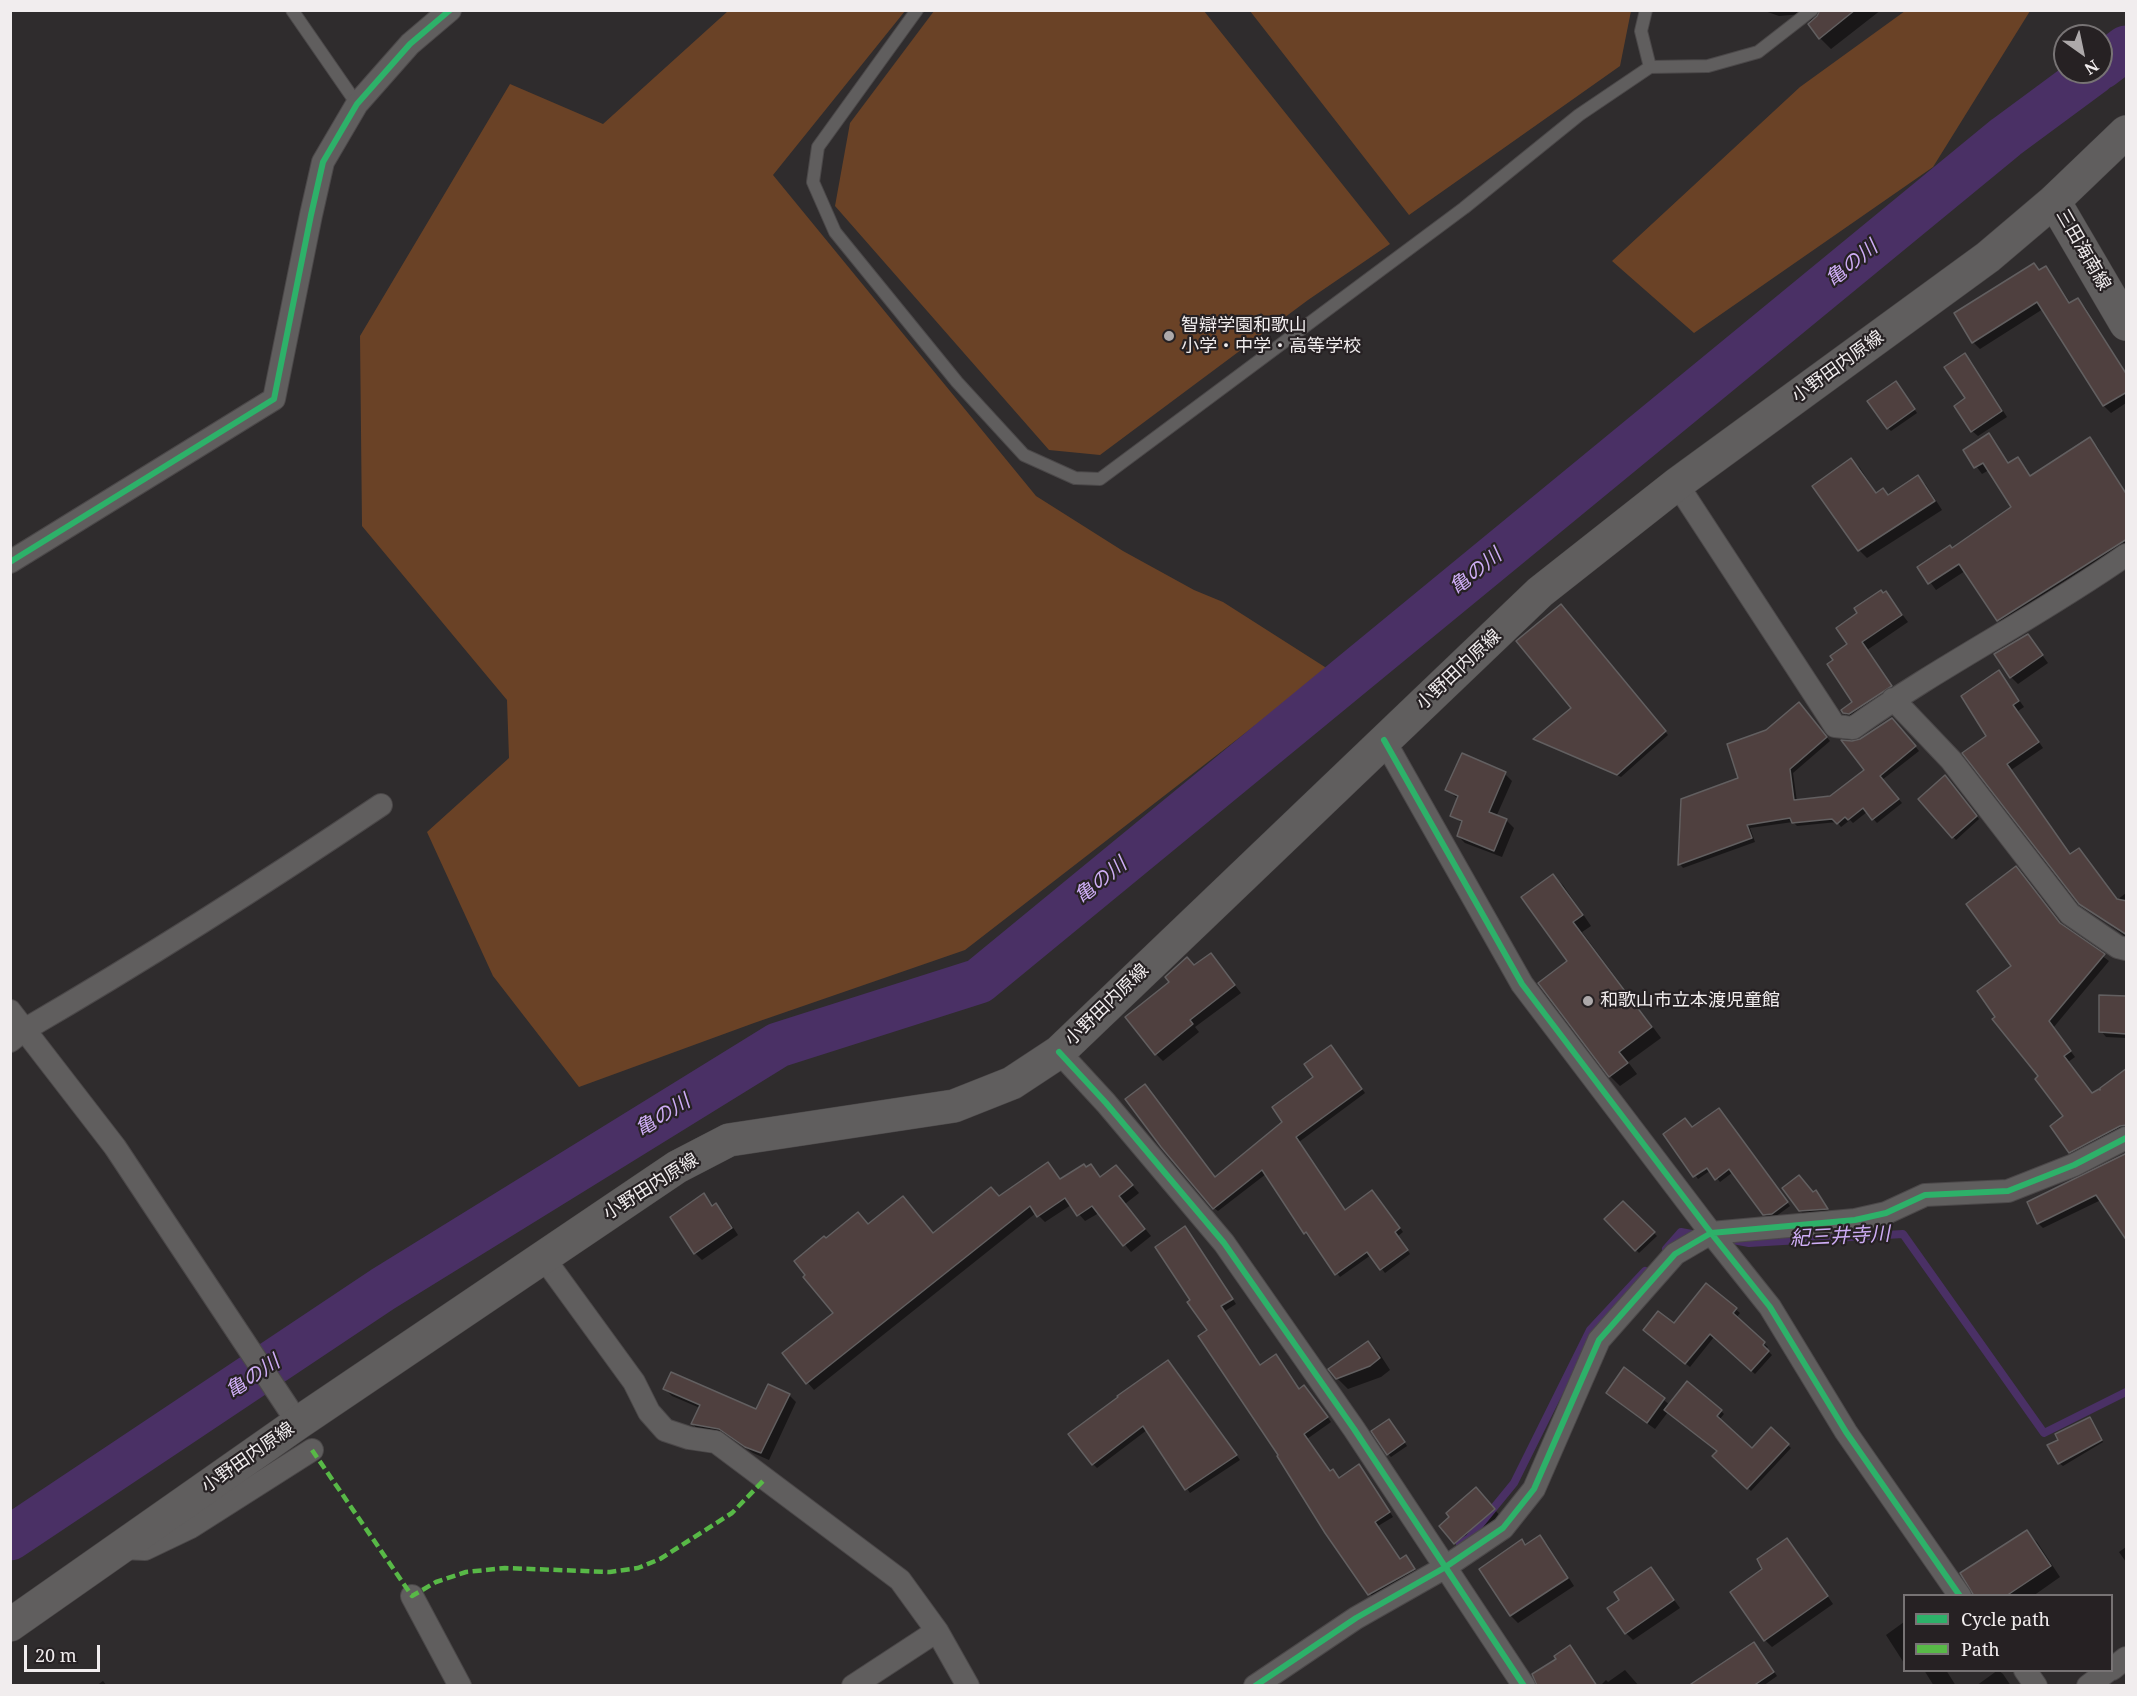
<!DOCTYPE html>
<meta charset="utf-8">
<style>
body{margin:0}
#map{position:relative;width:2137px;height:1696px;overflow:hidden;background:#2f2c2d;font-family:"Noto Serif",serif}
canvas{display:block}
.frame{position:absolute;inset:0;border:12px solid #f1edee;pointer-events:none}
.legend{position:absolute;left:1903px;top:1594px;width:210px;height:78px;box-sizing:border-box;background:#262123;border:2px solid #777374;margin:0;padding:8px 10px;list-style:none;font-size:18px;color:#f1edee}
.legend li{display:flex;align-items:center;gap:12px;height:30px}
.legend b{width:30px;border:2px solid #777374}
.north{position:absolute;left:2053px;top:24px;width:60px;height:60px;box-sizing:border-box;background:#262123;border:2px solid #777374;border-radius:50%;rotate:147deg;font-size:16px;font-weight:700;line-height:24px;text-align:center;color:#f1edee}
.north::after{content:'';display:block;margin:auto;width:21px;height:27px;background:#ada9aa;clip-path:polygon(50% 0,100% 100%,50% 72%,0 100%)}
.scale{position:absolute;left:24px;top:1645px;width:76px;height:27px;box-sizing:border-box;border:3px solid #f1edee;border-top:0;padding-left:8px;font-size:18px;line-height:21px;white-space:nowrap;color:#f1edee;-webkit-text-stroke:4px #262123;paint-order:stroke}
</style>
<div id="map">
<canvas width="2137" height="1696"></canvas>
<div class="frame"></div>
<ul class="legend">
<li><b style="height:8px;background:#2db169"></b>Cycle path</li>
<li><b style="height:8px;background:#58b947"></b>Path</li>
</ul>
<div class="north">N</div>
<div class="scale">20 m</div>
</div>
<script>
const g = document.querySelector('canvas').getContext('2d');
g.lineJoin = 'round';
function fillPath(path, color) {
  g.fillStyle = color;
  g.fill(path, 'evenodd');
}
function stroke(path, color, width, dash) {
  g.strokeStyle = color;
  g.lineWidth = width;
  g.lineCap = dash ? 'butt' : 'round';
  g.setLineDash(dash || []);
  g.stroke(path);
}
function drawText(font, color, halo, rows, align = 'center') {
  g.font = font + ' "Noto Serif","Noto Sans JP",serif';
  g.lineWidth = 4.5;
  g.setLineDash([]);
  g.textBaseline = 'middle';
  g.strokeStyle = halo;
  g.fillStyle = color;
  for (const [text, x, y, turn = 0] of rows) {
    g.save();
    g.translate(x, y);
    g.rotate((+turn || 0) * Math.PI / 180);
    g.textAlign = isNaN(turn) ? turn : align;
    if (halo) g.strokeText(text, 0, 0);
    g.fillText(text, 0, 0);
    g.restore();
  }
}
const green = new Path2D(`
 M728 11H905L773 175 1036 496 1123 551 1194 590 1223 602 1328 669 965 950 754 1023 579 1087 493 976 427 832 509 758 507 700 362 526 360 336 510 84 603 124Z
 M934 11H1204L1390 244 1308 300 1100 455 1049 450 835 206 850 123Z
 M1250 11H1631L1620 66 1409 215Z
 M1905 11H2030L1933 167 1694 333 1612 261 1800 87Z`);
const shadow = new Path2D(`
 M1762 10H1881L1831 49 1820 38 1811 23 1803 14 1779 16Z
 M2034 265 2040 271 2045 268 2052 275 2071 304 2078 300 2085 307 2126 373V403L2111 413 2104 406 2043 309 1980 349 1973 342Z
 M1965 355 1971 361 2007 417 1978 436 1972 431 1967 399Z
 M1898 386 1917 413 1891 431 1888 428Z
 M1989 435 2010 464 2017 459 2031 476 2090 439 2097 446 2126 493V549L2005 627 1998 620 1965 571 1936 590 1919 567 1952 549 2013 507 1989 470 1982 474 1965 451Z
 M1851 460 1860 468 1877 494 1889 496 1918 477 1926 485 1942 510 1867 558 1859 550Z
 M1886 593 1908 622 1867 650 1897 693 1851 720 1844 712 1855 702 1849 644 1859 613Z
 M1564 609 1668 735 1621 777 1535 739 1573 708Z
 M2028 636 2048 663 2018 684 2011 677Z
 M1999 672 2024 707 2018 711 2043 748 2011 770 2071 855 2079 850 2117 900 2126 893V937L2081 903 1989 736Z
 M1802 708 1830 741 1793 773 1797 802 1831 798 1866 770 1852 743 1896 723 1919 751 1882 780 1902 803 1877 823 1867 812 1853 823 1850 820 1841 827 1837 822 1797 826 1793 822 1750 828 1755 842 1683 868 1680 864 1740 779 1767 732Z
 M1505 774 1512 781 1496 817 1507 821 1514 828 1502 857 1465 843 1458 836 1463 824 1452 815 1458 799 1447 790Z
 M1948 780 1979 819 1956 840 1920 800Z
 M1553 876 1563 885 1591 926 1582 932 1661 1038 1628 1062 1637 1074 1620 1086 1610 1076 1570 962Z
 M2062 926 2109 961 2053 1028 2075 1057 2068 1062 2093 1095 2102 1093 2126 1070V1128L2075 1157 2070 1152 2065 1117 2040 1077Z
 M1211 955 1241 993 1195 1027 1199 1032 1163 1061 1156 1054 1195 966Z
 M2126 997V1038L2106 1037 2101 1031Z
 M1335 1051 1365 1093 1299 1142 1345 1211 1376 1196 1403 1232 1398 1236 1410 1254 1385 1273 1371 1255 1340 1277 1305 1233 1266 1174 1218 1211 1214 1208 1215 1178 1284 1122Z
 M1722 1113 1790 1206 1775 1217H1767L1764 1214 1733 1172 1720 1182 1711 1170 1698 1179 1665 1134 1693 1129Z
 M2126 1154 2101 1200 2043 1228 2038 1223Z
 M1048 1164 1062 1180 1091 1166 1102 1178 1123 1174 1139 1193 1125 1204 1151 1236 1131 1252 1099 1213 1085 1221 1071 1205 1045 1222 1036 1213 814 1390 808 1383 784 1354 835 1314 826 1240 869 1225 933 1235 999 1197Z
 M704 1195 714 1206 716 1205 723 1212 738 1235 702 1260 695 1253Z
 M1818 1195 1829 1212 1804 1214 1800 1211Z
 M1623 1203 1657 1236 1639 1253 1606 1219Z
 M1189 1232 1236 1304 1225 1311 1261 1366 1280 1361 1300 1390 1309 1391 1331 1422 1307 1439 1330 1473 1339 1479 1359 1466 1363 1470 1393 1517 1378 1526 1401 1560 1410 1561 1418 1574 1374 1599 1326 1533 1192 1300Z
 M1707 1285 1740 1313 1736 1318 1768 1347 1766 1349 1772 1355 1755 1374 1714 1337 1690 1367 1649 1334 1674 1326Z
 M1368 1343 1379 1353 1390 1370 1381 1377 1348 1389 1337 1378Z
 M1172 1366 1240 1460 1190 1493 1147 1430 1097 1468 1093 1464Z
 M1624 1369 1670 1405 1721 1411 1724 1414 1719 1420 1752 1450 1771 1429 1791 1448 1751 1491 1714 1456 1719 1451 1668 1412 1655 1429 1615 1400 1608 1393Z
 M769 1386 789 1395 796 1402 769 1460 753 1453 727 1435 699 1431 693 1424 700 1408 672 1396 665 1389 757 1411Z
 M2090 1419 2103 1442 2063 1466 2059 1463Z
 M1392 1424 1407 1446 1391 1457 1388 1454Z
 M1483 1496 1501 1517 1462 1550 1441 1526Z
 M2026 1531 2037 1542 2060 1577 2033 1596H1977Z
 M1540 1537 1547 1544 1574 1586 1518 1623 1511 1616 1481 1570 1522 1541 1526 1546Z
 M1787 1540 1794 1547 1833 1604 1772 1647 1765 1640 1764 1569Z
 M2126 1547V1562L2119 1552Z
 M1651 1569 1680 1608 1633 1640 1626 1633 1622 1600Z
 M1904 1622V1663L1886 1635Z
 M1758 1648 1777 1676 1763 1686H1691Z
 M1625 1670 1639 1686H1600L1606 1680 1608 1682Z
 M1924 1670H1946L1956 1686H1934Z
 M1998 1670 2003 1674 2011 1686H1976Z
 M103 1681 107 1686H96Z`);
const stream = new Path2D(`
 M1733 1240 1749 1243 1903 1234 2044 1433 2126 1392
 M1666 1249 1681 1232 1697 1235
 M1460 1544 1469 1538 1514 1483 1590 1330 1645 1271`);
const river = new Path2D(`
 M2101 67 2126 48
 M10 1538 383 1289 778 1045 979 981 2006 137 2094 72`);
const building = new Path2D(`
 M1820 10H1855L1819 39 1808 24 1817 16Z
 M2034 263 2039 270 2046 266 2069 303 2078 298 2127 375V392L2103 406 2037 302 1972 343 1954 313Z
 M1965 353 2002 411 1971 432 1954 406 1965 398 1944 367Z
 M1896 381 1915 409 1887 429 1867 401Z
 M1989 433 2008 463 2018 457 2030 476 2090 437 2127 495V539L1997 621 1959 564 1928 584 1917 567 1950 545 1952 548 2011 507 1983 463 1974 468 1963 450Z
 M1851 458 1876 493 1883 488 1888 495 1918 475 1935 501 1858 551 1812 486Z
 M1881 590 1883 593 1886 591 1902 615 1862 642 1892 686 1849 714 1843 713 1841 710 1852 702 1827 664 1833 660 1830 656 1847 644 1836 628 1857 613 1854 608Z
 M1561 604 1666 731 1617 775 1533 739 1571 708 1516 641Z
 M2028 634 2043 655 2010 678 1994 654Z
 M1999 670 2019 701 2013 705 2039 742 2007 764 2070 854 2079 848 2117 899 2127 901V935L2079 904 1962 753 1986 736 1961 696Z
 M1799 702 1827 737 1790 769 1794 800 1830 796 1864 770 1841 740 1852 741 1860 739 1892 718 1916 746 1880 776 1899 799 1872 820 1863 808 1848 820 1845 817 1837 824 1832 819 1792 823 1790 818 1747 825 1752 838 1678 865 1681 799 1738 778 1727 744 1766 730Z
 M1462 753 1506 772 1489 812 1507 819 1494 851 1457 836 1462 821 1450 816 1458 796 1445 790Z
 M1945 775 1977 816 1952 838 1918 799Z
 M2016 866 2060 923 2105 954 2049 1021 2071 1051 2064 1056 2092 1093 2099 1089 2100 1090V1088L2127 1068V1125L2120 1126 2069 1153 2050 1126 2063 1116 2035 1079 2038 1076 1992 1019 1995 1017 1977 991 2011 966 1966 904Z
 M1553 874 1583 915 1573 922 1652 1027 1619 1052 1628 1063 1609 1077 1538 983 1567 961 1521 897Z
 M1211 953 1235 985 1190 1020 1193 1024 1155 1055 1125 1017 1169 982 1165 977 1187 957 1194 965Z
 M2099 995 2127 996V1034L2099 1032Z
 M1331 1045 1362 1089 1296 1137 1345 1210 1372 1190 1400 1228 1395 1232 1408 1250 1380 1270 1367 1252 1335 1275 1306 1232 1304 1234 1262 1170 1213 1209 1161 1147 1125 1099 1145 1084 1215 1177 1282 1122 1272 1107 1313 1077 1304 1064Z
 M1719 1108 1788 1202 1772 1214 1763 1215 1729 1169 1715 1180 1707 1168 1693 1177 1663 1134 1685 1118 1692 1127Z
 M2127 1153V1241L2096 1195 2037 1224 2027 1202Z
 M1048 1162 1060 1179 1084 1164 1086 1167 1091 1164 1100 1177 1116 1165 1133 1185 1119 1196 1145 1229 1123 1246 1092 1206 1077 1216 1065 1198 1037 1217 1030 1206 806 1384 782 1353 833 1313 803 1277 805 1275 794 1261 824 1236 826 1238 858 1212 868 1224 903 1196 933 1233 991 1187 999 1196Z
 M1799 1175 1813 1192 1816 1190 1828 1209 1799 1211 1782 1188Z
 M704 1193 712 1206 716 1203 732 1228 694 1254 670 1217Z
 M1623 1201 1655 1232 1635 1251 1604 1219Z
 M1185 1226 1233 1299 1221 1306 1260 1365 1276 1354 1299 1389 1304 1385 1328 1417 1304 1434 1330 1471 1333 1469 1339 1478 1359 1464 1390 1512 1375 1522 1400 1559 1406 1555 1415 1569 1368 1595 1325 1533 1277 1456 1278 1455 1198 1336 1207 1330 1187 1302 1190 1300 1155 1247Z
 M1706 1283 1737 1308 1733 1313 1765 1342 1763 1345 1769 1351 1751 1371 1710 1334 1685 1364 1643 1330 1658 1311 1674 1323Z
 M1368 1341 1380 1358 1370 1366 1336 1379 1328 1369Z
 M1168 1360 1237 1455 1185 1490 1143 1426 1092 1465 1068 1434 1118 1397 1117 1396Z
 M1624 1367 1665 1398 1647 1423 1606 1393Z
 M671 1372 756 1409 768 1384 790 1394 761 1453 745 1447 719 1429 691 1424 700 1405 663 1389Z
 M1687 1381 1722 1410 1717 1416 1752 1448 1771 1427 1789 1444 1747 1489 1712 1456 1717 1451 1664 1410Z
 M2090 1417 2102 1440 2058 1464 2047 1445 2058 1440 2055 1434Z
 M1389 1419 1405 1442 1387 1455 1371 1431Z
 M1476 1487 1495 1509 1454 1544 1439 1526 1449 1517 1446 1513Z
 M2027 1530 2051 1566 2006 1596H1974L1960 1573Z
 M1540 1535 1568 1578 1510 1616 1479 1569 1522 1539 1525 1545Z
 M1787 1538 1828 1596 1764 1641 1730 1592 1762 1569 1757 1559Z
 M1651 1567 1674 1600 1625 1634 1607 1608 1619 1600 1614 1592Z
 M1754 1642 1774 1672 1753 1686H1688Z
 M1570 1645 1597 1686H1537L1532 1674 1556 1659 1554 1656Z`);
const service = new Path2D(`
 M292 10 357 104
 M917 10 818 147 813 182 835 232 957 382 1024 455 1075 478 1100 479 1464 208 1579 115 1650 67 1708 66 1758 52 1812 10
 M1646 10 1641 31 1650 67`);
const minor = new Path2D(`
 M1677 484 1835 726 1853 728C1941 665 2038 617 2126 555
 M10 562 274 399 311 215 323 162 357 104 410 44 450 10
 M1893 699 1951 760 2070 914 2118 947 2126 949
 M1384 740 1522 984 1711 1233 1770 1307 1846 1432 1960 1596
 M10 1011 115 1147 298 1423
 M10 1041 24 1030C146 959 264 884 381 805
 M1059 1052 1106 1103 1224 1243 1354 1429 1524 1686
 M543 1257 634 1382 649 1412 665 1430 689 1438 716 1442 900 1580 937 1631 968 1686
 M122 1548 145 1549 191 1527 312 1450
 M412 1596 460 1686
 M2112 1669 2126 1658
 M2025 1670 2036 1686
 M853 1686 937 1631
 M1255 1686 1356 1618 1444 1568 1503 1528 1534 1489 1599 1340 1675 1254 1711 1233 1855 1220 1886 1213 1925 1195 2008 1191 2074 1165 2126 1138
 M2088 1686 2109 1670`);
const secondary = new Path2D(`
 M2054 201 2126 324
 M10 1625 298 1423 677 1167 729 1140 954 1106 1012 1083 1059 1052 1540 592 1677 484 1988 257 2054 201 2126 132`);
const quiet = new Path2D(`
 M312 1450 412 1596 436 1582 466 1572 505 1568 610 1572 638 1568 660 1559 732 1513 764 1480`);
const cycleway = new Path2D(`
 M10 562 274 399 311 215 323 162 357 104 410 44 450 10
 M1384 740 1522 984 1711 1233 1770 1307 1846 1432 1960 1596
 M1059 1052 1106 1103 1224 1243 1354 1429 1524 1686
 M1255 1686 1356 1618 1444 1568 1503 1528 1534 1489 1599 1340 1675 1254 1711 1233 1855 1220 1886 1213 1925 1195 2008 1191 2074 1165 2126 1138`);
const markers = [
 [1169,336,6,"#ada9aa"],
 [1588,1001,6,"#ada9aa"]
];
const streetNames = [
 ["三田海南線",2083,250,60],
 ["小野田内原線",1838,367,-36],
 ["小野田内原線",1459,670,-43],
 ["小野田内原線",1107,1005,-44],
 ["小野田内原線",651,1187,-32],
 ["小野田内原線",248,1458,-35]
];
const poiNames = [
 ["智辯学園和歌山",1181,326],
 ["小学・中学・高等学校",1181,347],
 ["和歌山市立本渡児童館",1600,1001]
];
const waterNames = [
 ["亀の川",1852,264,-39],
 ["亀の川",1476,572,-39],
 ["亀の川",1101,881,-39],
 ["亀の川",663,1116,-32],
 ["紀三井寺川",1840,1237,-3],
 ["亀の川",253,1377,-34]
];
fillPath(green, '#6a4226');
fillPath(shadow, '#0007');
stroke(stream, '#4a3065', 8);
stroke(river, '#4a3065', 45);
fillPath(building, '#4f403f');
stroke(building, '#625f60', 1.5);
stroke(service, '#4b4849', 14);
stroke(minor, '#4b4849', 24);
stroke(secondary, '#4b4849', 34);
stroke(service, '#605e5e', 12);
stroke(minor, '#605e5e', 22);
stroke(secondary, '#605e5e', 33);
stroke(quiet, '#58b947', 4.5, [9, 4.5]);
stroke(cycleway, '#2db169', 6);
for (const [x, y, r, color] of markers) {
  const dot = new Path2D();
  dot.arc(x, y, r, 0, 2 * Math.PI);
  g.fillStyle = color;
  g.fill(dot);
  stroke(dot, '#262123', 2);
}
drawText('18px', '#f1edee', '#262123', streetNames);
drawText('18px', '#f1edee', '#262123', poiNames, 'left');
drawText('italic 20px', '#ceadf5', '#262123', waterNames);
</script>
